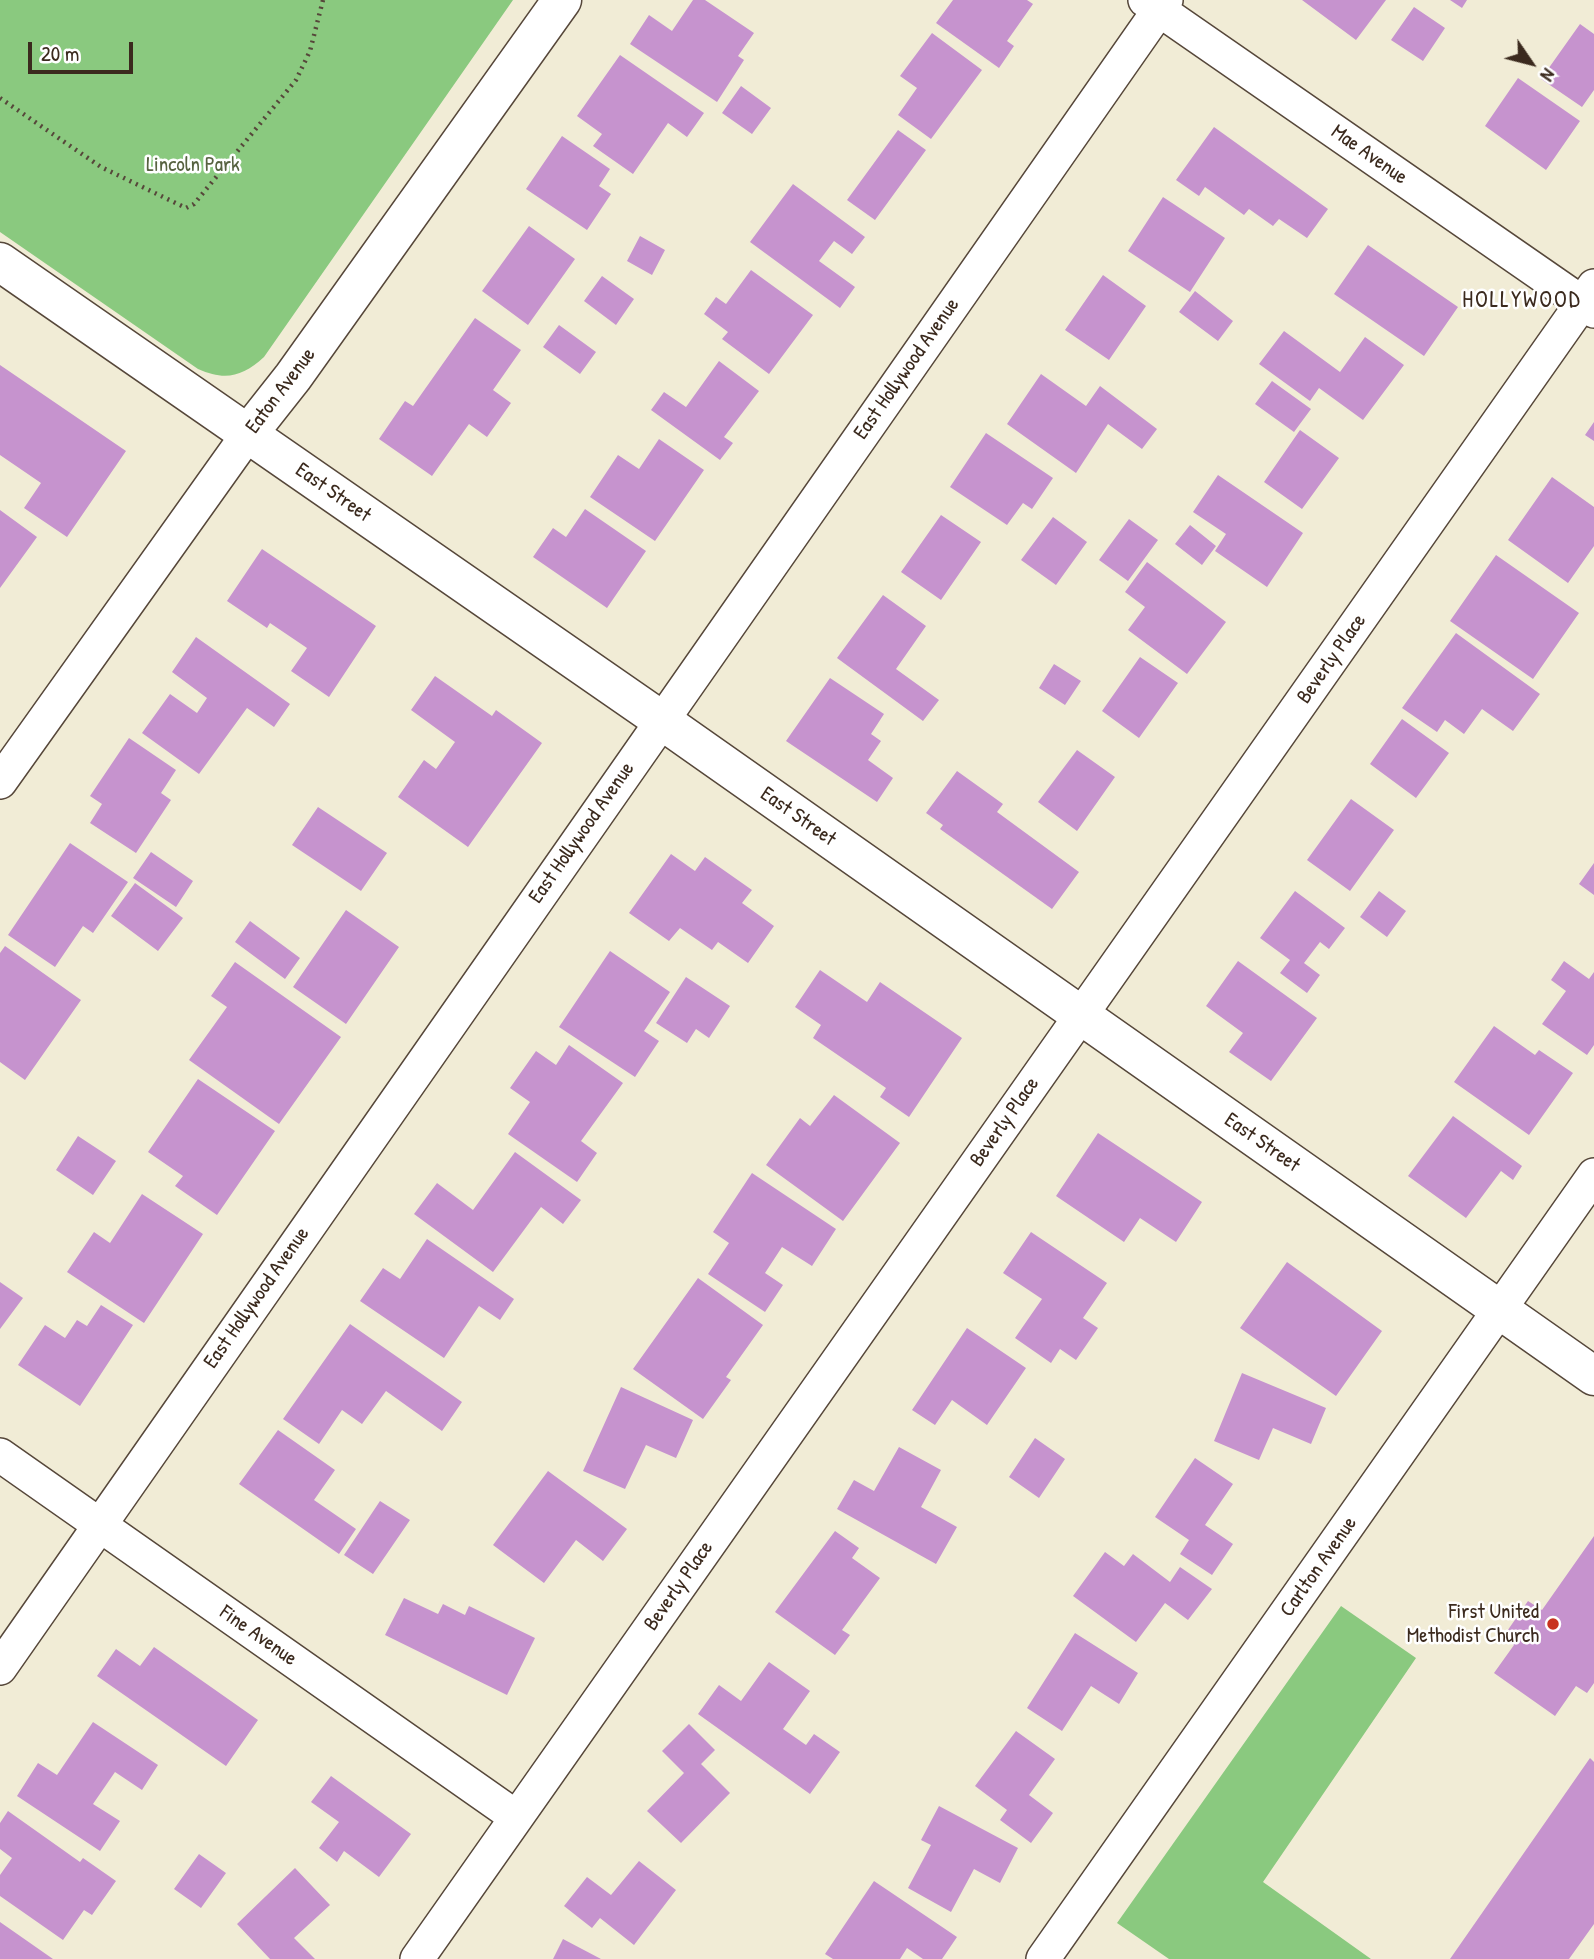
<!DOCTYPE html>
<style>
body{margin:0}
#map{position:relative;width:1594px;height:1959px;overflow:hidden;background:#f1ecd6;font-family:"Patrick Hand",sans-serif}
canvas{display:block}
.north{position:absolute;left:1496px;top:28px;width:70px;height:70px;-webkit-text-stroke:5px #fff;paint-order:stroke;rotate:125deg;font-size:19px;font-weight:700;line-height:28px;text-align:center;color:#3b2a1e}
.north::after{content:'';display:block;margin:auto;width:24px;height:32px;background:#3b2a1e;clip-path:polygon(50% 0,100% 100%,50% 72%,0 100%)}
.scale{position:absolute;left:28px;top:42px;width:105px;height:32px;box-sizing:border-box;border:4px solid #3b2a1e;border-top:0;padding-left:9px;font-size:21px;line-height:24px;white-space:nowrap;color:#3b2a1e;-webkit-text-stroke:5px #fff;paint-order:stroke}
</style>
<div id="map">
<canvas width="1594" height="1959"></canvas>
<div class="north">N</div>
<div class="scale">20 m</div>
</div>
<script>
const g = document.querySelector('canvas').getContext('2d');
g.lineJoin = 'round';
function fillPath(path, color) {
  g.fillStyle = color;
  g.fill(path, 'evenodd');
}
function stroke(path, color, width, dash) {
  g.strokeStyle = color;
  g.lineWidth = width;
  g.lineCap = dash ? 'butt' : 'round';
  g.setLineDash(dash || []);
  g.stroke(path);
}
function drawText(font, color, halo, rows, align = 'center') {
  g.font = font + ' "Patrick Hand",sans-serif';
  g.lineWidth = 5;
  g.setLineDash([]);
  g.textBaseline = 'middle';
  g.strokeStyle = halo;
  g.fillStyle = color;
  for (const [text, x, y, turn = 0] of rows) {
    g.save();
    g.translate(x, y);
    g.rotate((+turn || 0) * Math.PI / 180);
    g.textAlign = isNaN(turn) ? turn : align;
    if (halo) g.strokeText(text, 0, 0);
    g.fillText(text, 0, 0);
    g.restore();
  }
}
const green = new Path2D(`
 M0 0H513L264 357C242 377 225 381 198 369L0 232Z
 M1341 1606 1416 1658 1263 1882 1371 1959H1169L1117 1923Z`);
const building = new Path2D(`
 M693 0H705L754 33 738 56 744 60 717 102 630 44 649 15 672 31Z
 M953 0H1027L1033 4 1007 41 1014 46 999 68 936 23Z
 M1302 0H1386L1356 40Z
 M1450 0H1467L1462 8Z
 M1414 7 1445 28 1423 61 1391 40Z
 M1580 24 1594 34V90L1582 107 1541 79Z
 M932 33 982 70 931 139 898 115 917 88 900 76Z
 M620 55 704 113 687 137 668 123 633 174 593 146 602 134 577 116Z
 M1518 78 1580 121 1546 170 1485 126Z
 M741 86 771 108 752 134 722 113Z
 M1214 127 1328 209 1307 238 1279 219 1273 226 1249 209 1244 215 1205 187 1199 196 1176 180Z
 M898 130 926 150 875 220 847 200Z
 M562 136 610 169 599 186 611 194 587 230 526 189Z
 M793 184 865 237 852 254 834 241 819 261 855 287 840 308 750 242Z
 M1163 197 1225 238 1190 292 1128 251Z
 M529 226 575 259 528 325 482 291Z
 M640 236 665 250 652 275 627 261Z
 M1368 245 1458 307 1424 356 1334 294Z
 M751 270 813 315 769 374 722 339 728 332 704 314 716 297 726 304Z
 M1103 275 1146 306 1109 360 1065 330Z
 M602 276 634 299 616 325 584 301Z
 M1195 291 1233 321 1218 341 1179 312Z
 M475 318 521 350 493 390 511 403 487 437 469 424 432 476 379 439 405 401 413 406Z
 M559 325 596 352 580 374 543 347Z
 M1284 331 1340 372 1365 337 1404 365 1363 420 1319 388 1310 401 1259 364Z
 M719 361 759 391 724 437 733 443 720 460 651 410 664 392 686 407Z
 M0 365 126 451 67 537 24 508 41 483 0 455Z
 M1041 374 1086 406 1100 386 1157 429 1142 449 1108 424 1076 473 1007 424Z
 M1272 381 1311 409 1294 432 1255 404Z
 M1594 422V441L1585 435Z
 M1300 430 1339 458 1302 509 1264 482Z
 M986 433 1053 478 1032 509 1023 503 1007 525 950 487Z
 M659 439 704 470 655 541 590 497 618 455 639 469Z
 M1218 475 1303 533 1267 587 1215 551 1226 534 1193 512Z
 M1552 477 1594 507V546L1568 583 1508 540Z
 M585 509 646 551 607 608 533 557 553 528 566 537Z
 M0 510 37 537 0 588Z
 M941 515 981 542 941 600 901 572Z
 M1053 517 1087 542 1056 585 1021 560Z
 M1129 519 1158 540 1128 581 1099 560Z
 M1190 525 1216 546 1202 565 1175 544Z
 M262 549 376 626 329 697 291 671 307 648 270 623 267 628 227 601Z
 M1496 555 1579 613 1533 679 1450 621Z
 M1147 562 1226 622 1187 674 1128 630 1145 607 1125 592Z
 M883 595 926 626 896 669 939 700 923 721 837 658Z
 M1456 633 1540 694 1513 731 1482 709 1464 734 1445 720 1437 732 1402 708Z
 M196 637 290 704 274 727 247 708 199 774 142 733 170 694 197 713 207 698 172 672Z
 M1140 657 1178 683 1139 738 1102 711Z
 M1054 664 1081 681 1065 705 1039 688Z
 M435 676 492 716 496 710 542 743 468 847 398 797 424 760 436 769 455 742 411 710Z
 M830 678 884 714 871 734 881 741 868 760 893 778 877 802 786 741Z
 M1402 719 1449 753 1416 798 1370 764Z
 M129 738 176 770 161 793 171 800 136 853 90 823 102 804 90 796Z
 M1077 750 1115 777 1077 831 1038 802Z
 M957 771 1003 804 997 812 1079 872 1052 909 940 829 943 825 926 813Z
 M1351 799 1394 830 1350 891 1307 860Z
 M318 807 387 853 361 891 292 845Z
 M70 843 128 882 93 933 83 926 55 967 8 935Z
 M151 852 193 881 176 907 133 878Z
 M671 854 695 871 705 857 752 890 742 903 774 926 748 963 718 942 712 950 680 928 669 941 629 913Z
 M1594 863V895L1579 884Z
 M135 883 183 918 158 951 111 916Z
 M1295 891 1345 928 1329 949 1320 942 1304 963 1320 975 1307 993 1280 973 1290 960 1260 938Z
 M1379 891 1406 911 1387 937 1360 917Z
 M346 910 399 947 346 1024 293 987Z
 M250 921 300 958 285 979 235 942Z
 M5 946 81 1000 25 1080 0 1062V953Z
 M610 951 670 992 644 1031 659 1041 635 1077 559 1027Z
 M1238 961 1317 1018 1271 1081 1229 1052 1243 1033 1206 1006Z
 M1564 961 1589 979 1594 972V1045L1587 1055 1542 1024 1566 991 1551 980Z
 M235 962 341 1037 279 1124 189 1060 227 1007 211 996Z
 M820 970 867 1002 880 982 962 1038 909 1117 880 1097 886 1088 813 1038 821 1025 795 1007Z
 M686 977 730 1006 709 1038 696 1029 687 1043 656 1023Z
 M1494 1026 1535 1055 1539 1050 1573 1073 1529 1135 1454 1082Z
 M569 1045 623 1083 581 1141 597 1153 577 1182 508 1134 530 1102 510 1088 536 1051 556 1065Z
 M198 1079 275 1131 217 1215 175 1186 183 1176 148 1152Z
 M834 1095 900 1143 843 1221 766 1165 800 1118 810 1126Z
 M1453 1116 1522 1166 1513 1180 1501 1171 1466 1218 1408 1176Z
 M1098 1133 1202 1202 1176 1242 1140 1218 1124 1242 1056 1196Z
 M78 1136 116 1161 93 1195 56 1170Z
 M515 1152 581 1200 563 1224 541 1207 493 1272 414 1214 437 1183 473 1210Z
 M752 1173 836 1229 812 1266 782 1247 765 1273 783 1285 765 1312 708 1274 729 1243 713 1232Z
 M142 1194 203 1234 144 1323 67 1272 94 1232 110 1243Z
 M1031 1232 1107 1283 1083 1318 1098 1328 1076 1360 1060 1349 1051 1363 1015 1338 1042 1299 1003 1273Z
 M427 1239 514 1299 500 1320 479 1306 444 1358 360 1301 383 1268 400 1279Z
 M1287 1262 1382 1331 1336 1396 1240 1328Z
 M698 1278 763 1325 726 1377 731 1380 703 1419 633 1369Z
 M0 1282 23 1298 0 1329Z
 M101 1305 133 1325 80 1406 18 1365 45 1325 65 1338 77 1320 87 1326Z
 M350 1324 462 1402 442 1431 386 1391 362 1424 342 1410 319 1444 283 1419Z
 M967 1328 1026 1368 987 1425 952 1400 935 1425 912 1410Z
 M1242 1373 1326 1408 1311 1444 1273 1428 1259 1460 1214 1441Z
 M621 1387 693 1420 676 1458 646 1445 625 1489 583 1471Z
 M278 1430 335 1470 314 1500 356 1529 339 1554 239 1484Z
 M1035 1438 1065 1459 1039 1498 1009 1477Z
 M899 1447 941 1470 921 1507 957 1527 936 1564 837 1509 854 1480 874 1491Z
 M1195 1458 1233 1484 1205 1525 1233 1544 1212 1575 1180 1554 1189 1540 1155 1517Z
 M548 1471 627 1529 603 1561 576 1540 544 1583 493 1545Z
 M380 1501 410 1520 373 1574 344 1555Z
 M835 1531 859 1548 852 1558 880 1578 842 1630 850 1635 835 1655 775 1612Z
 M1594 1536V1683L1587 1693 1576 1686 1555 1716 1494 1673 1514 1645 1503 1637 1528 1601 1542 1610Z
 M1105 1552 1124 1566 1133 1554 1170 1582 1180 1567 1212 1589 1188 1620 1165 1603 1136 1642 1073 1596Z
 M404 1598 438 1614 443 1604 465 1615 469 1606 535 1638 507 1695 385 1635Z
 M1075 1633 1138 1673 1119 1704 1091 1686 1062 1731 1027 1708Z
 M154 1647 258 1720 226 1766 97 1676 116 1649 140 1666Z
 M769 1662 810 1691 783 1729 806 1745 814 1734 840 1752 810 1794 698 1714 719 1685 741 1701Z
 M93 1722 158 1765 142 1790 115 1772 93 1804 120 1821 100 1851 17 1796 38 1763 57 1775Z
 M689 1724 715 1750 701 1764 730 1793 681 1843 647 1811 684 1773 662 1751Z
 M1016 1731 1055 1759 1029 1795 1053 1813 1031 1843 1000 1820 1007 1810 975 1786Z
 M1590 1758 1594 1762V1924L1569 1959H1450Z
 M331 1776 411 1834 379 1877 344 1851 337 1862 319 1848 339 1822 311 1802Z
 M939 1806 1018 1848 1000 1883 974 1869 951 1912 908 1888 931 1845 921 1840Z
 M8 1811 80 1862 83 1858 116 1881 92 1915 84 1910 63 1940 0 1896V1875L12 1858 0 1849V1823Z
 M199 1854 226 1873 201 1908 174 1889Z
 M639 1861 676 1890 634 1945 600 1918 592 1928 564 1906 587 1877 611 1895Z
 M295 1868 330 1905 294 1938 315 1959H270L237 1924Z
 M874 1881 957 1937 942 1959H923L907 1948 900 1959H833L825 1954Z
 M0 1922 53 1959H0Z
 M563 1939 601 1959H553Z`);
const path = new Path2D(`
 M0 98 101 167 186 208 194 204 296 80 310 51 323 0`);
const minor = new Path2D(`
 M1145 0 1594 311
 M0 782 248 434
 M0 1455 516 1817
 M0 1668 1166 0
 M417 1959 1594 286
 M1043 1959 1594 1175`);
const tertiary = new Path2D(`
 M0 262 661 720 1594 1376
 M248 434 293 377 562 0`);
const markers = [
 [1553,1624,7,"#c8321e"]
];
const streetNames = [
 ["Mae Avenue",1369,155,35],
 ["East Hollywood Avenue",907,369,-55],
 ["Eaton Avenue",281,391,-53],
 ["East Street",333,493,35],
 ["Beverly Place",1332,659,-55],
 ["East Street",798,817,35],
 ["East Hollywood Avenue",582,833,-55],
 ["Beverly Place",1005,1122,-55],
 ["East Street",1262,1143,35],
 ["East Hollywood Avenue",257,1298,-55],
 ["Carlton Avenue",1319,1567,-55],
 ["Beverly Place",679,1586,-55],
 ["Fine Avenue",258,1636,35]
];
const parkNames = [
 ["Lincoln Park",193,165]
];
const poiNames = [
 ["First United",1539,1612],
 ["Methodist Church",1539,1636]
];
const neighbourhoodNames = [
 ["HOLLYWOOD",1522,301]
];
fillPath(green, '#8ac97f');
fillPath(building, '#c693ce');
stroke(minor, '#56473a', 36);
stroke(tertiary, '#56473a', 41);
stroke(path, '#56473a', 4.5, [2, 5]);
stroke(minor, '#fff', 33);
stroke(tertiary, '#fff', 38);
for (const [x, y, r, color] of markers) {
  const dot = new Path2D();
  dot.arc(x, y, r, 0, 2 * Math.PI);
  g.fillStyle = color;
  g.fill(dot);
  stroke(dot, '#fff', 2.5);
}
drawText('21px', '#3b2a1e', '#fff', streetNames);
drawText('21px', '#576240', '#fff', parkNames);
drawText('21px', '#3b2a1e', '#fff', poiNames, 'right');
g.letterSpacing = '2px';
drawText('23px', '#3b2a1e', '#fff', neighbourhoodNames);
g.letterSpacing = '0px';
</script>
